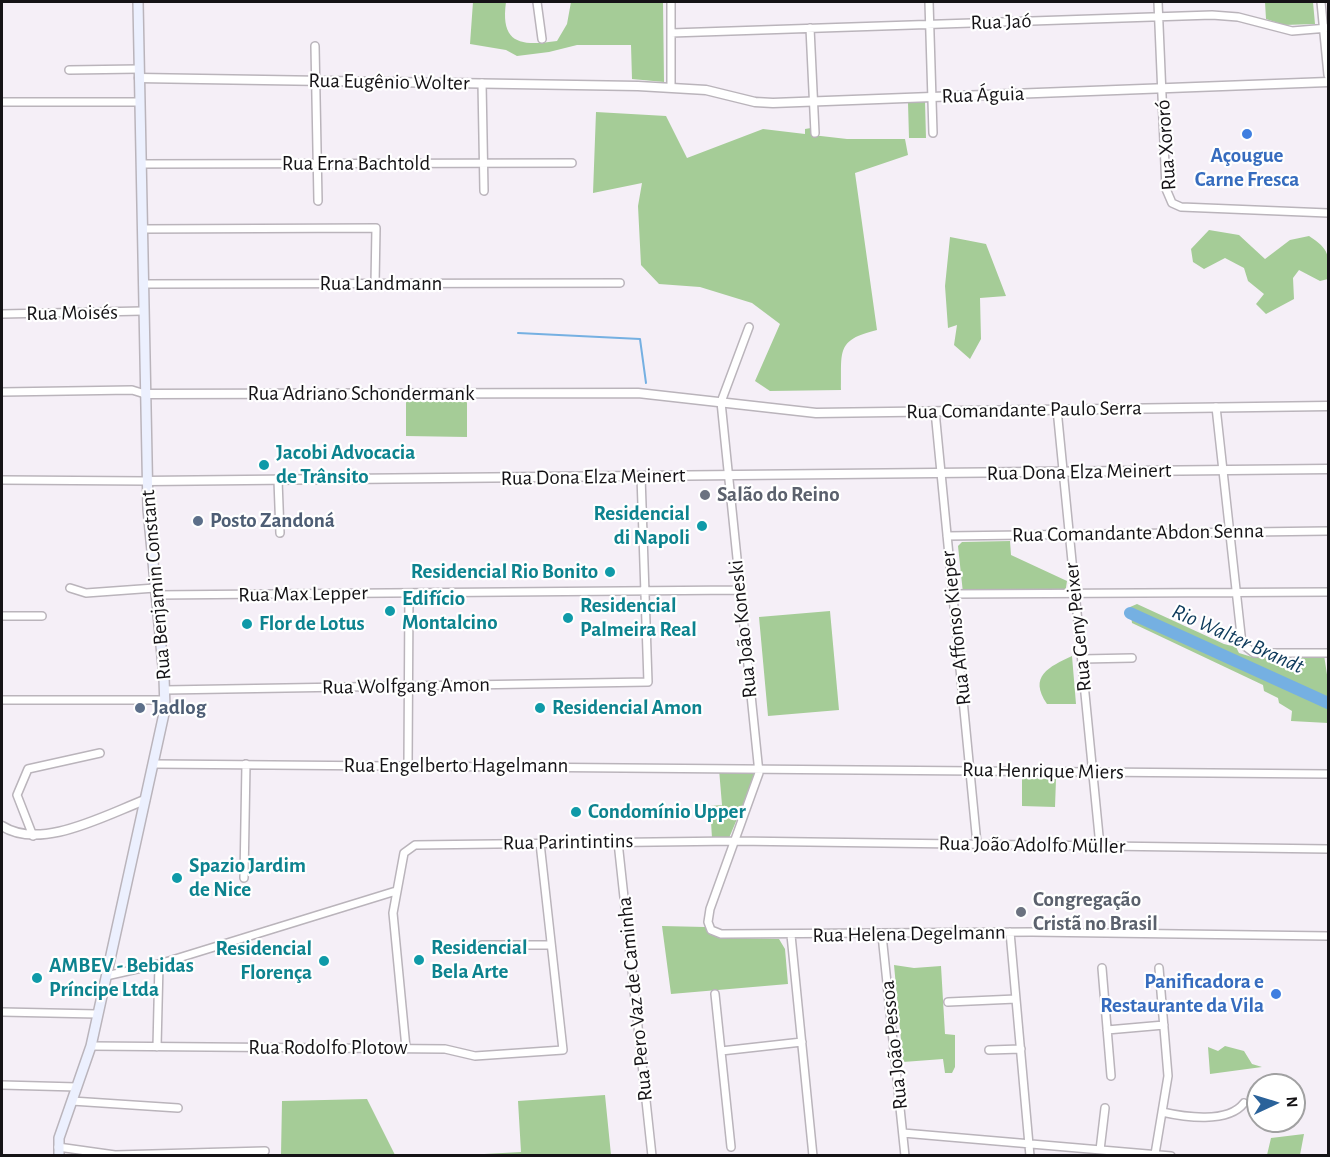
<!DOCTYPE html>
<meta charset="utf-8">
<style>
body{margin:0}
#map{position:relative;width:1330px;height:1157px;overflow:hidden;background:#f5eff7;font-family:"Alegreya Sans",sans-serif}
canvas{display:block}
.frame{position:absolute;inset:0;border:3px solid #151316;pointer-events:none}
.north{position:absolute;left:1246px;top:1073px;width:60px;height:60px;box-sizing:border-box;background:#fff;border:2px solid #a1a1a2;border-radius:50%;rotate:86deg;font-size:16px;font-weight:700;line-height:24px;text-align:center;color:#151316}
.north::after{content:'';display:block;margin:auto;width:21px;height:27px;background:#2a629a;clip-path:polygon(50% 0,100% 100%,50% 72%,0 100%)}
</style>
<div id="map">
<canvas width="1330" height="1157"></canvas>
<div class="frame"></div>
<div class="north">N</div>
</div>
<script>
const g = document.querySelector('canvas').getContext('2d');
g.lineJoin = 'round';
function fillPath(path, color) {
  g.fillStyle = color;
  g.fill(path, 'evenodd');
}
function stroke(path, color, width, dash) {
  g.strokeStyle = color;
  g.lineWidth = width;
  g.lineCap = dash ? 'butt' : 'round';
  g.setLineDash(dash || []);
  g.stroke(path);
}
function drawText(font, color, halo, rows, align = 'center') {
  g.font = font + ' "Alegreya Sans",sans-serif';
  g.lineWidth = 4.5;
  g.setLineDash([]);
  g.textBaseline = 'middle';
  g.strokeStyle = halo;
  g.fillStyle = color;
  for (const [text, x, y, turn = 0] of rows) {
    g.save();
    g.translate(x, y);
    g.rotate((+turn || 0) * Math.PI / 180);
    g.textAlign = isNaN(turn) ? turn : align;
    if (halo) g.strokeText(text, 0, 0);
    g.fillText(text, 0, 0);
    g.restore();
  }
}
const green = new Path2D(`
 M473 2H506C500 45 522 46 557 41L567 24 571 2H663L664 82 632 79 631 45H577L549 52 517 56 506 50 470 44Z
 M1265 2H1313L1315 24 1284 25 1266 19Z
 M925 102 926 138H909L908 103Z
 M596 112 666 116 687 158 763 129 805 134V129L811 128 812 135 847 139H905L908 155 855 173 877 330C835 340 842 352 841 390L770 391 755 381 780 324 752 303 700 287 659 284 641 265 638 206 642 183 593 193Z
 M1209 230 1239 235 1265 259 1290 240 1309 236C1330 250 1329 254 1328 279L1320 281 1299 270 1293 278 1294 299 1266 314 1256 304 1264 294 1248 281 1244 268 1225 258 1204 269 1193 262 1191 249Z
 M950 237 986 244 1006 296 980 298 981 339 970 359 954 345 957 325 948 328 945 286Z
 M406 401 467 402V437L406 436Z
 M1010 541 1011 555 1067 581 1065 594 963 593 958 546 962 542Z
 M1137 604 1224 644 1236 647 1239 653 1252 657 1324 655 1328 681V723L1291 721 1292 711 1279 703 1278 698 1264 691 1263 685 1132 623 1130 607Z
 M830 611 839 710 768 716 759 617Z
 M1072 656 1076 704H1047C1028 676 1049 667 1072 656Z
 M719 769H751L756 774 729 838H712L710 806 722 805Z
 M1022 778 1056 779 1055 807 1022 806Z
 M662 926 705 927 713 935 722 938 779 939 785 949 788 984 671 994Z
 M894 965 914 968 941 966 945 1034 955 1035V1067L952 1073H945L943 1059 903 1062Z
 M1225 1046 1244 1051 1252 1064 1262 1067 1210 1074 1208 1047 1218 1051Z
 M605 1095 611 1155H466L521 1152 518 1101Z
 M367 1099 395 1155H281L282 1101Z
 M1304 1134 1300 1155H1267L1271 1138Z`);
const stream = new Path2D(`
 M518 333 640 339 646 383`);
const river = new Path2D(`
 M1130 613 1328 703`);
const minor = new Path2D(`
 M537 2 542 39
 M671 2V87
 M929 2 933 133
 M1158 2 1166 189 1172 203 1181 207 1328 213
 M1321 2 1328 75
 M810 28 815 133
 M671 33 1212 15 1238 17 1292 31 1328 28
 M315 46 318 201
 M69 70 139 69
 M482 83 484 191
 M2 102H140
 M141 164 572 163
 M142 229 376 228 375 284
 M143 284 620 283
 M2 314 143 311
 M749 327 721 402 759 773 710 909 708 922 711 930 721 934 1032 932 1328 936
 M2 392 132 390 145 394
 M1216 407 1242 644 1254 653H1328
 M1057 409 1100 846
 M935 411 977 844
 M2 480 147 481
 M278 480 280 533
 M947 536 1328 531
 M70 588 86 593 155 588
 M953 594 1328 592
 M155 595 740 590
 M2 616H42
 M1082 659 1132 658
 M165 690 648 682 641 476
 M2 700H165
 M154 764 1328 774
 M408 765 409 593
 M33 836 17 795 28 769 100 753
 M618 842 652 1156
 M244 878 246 764
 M1010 932 1030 1156
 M791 935 813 1156
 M882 935 905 1156
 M482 945H551
 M1102 968 1111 1076
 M106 976 159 964 396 891
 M715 994 731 1147
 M948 1002 1016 999
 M2 1012 97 1014
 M1107 1030 1164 1025
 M91 1046 445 1049 475 1056 563 1050 540 843
 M157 1047 159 964
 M406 1048 393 913 404 853 415 845 735 841 1328 849
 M989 1050 1021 1049
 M721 1051 802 1042
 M2 1085 77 1087
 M72 1101 178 1108
 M1162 1112C1184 1117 1228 1124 1244 1103
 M903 1133 1171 1156
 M58 1147 115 1155 265 1151
 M1100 1150 1105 1108
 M1155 1154 1168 1076 1159 968`);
const tertiary = new Path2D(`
 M139 78 638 86 706 90 755 102 773 103 1328 82
 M145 394 638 393 816 413 1328 406
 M147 481 1328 469
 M2 826C41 851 105 815 145 800`);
const secondary = new Path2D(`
 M59 1156V1138L91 1046 165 709 164 677 148 509 138 2`);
const markers = [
 [1247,134,6,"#3f7fe0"],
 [264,465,6,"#0f9aa8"],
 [705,495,6,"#6b7280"],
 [198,521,6,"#5c6f8a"],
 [702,526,6,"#0f9aa8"],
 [610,572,6,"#0f9aa8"],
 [390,611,6,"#0f9aa8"],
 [568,618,6,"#0f9aa8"],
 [247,624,6,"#0f9aa8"],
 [140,708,6,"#5c6f8a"],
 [540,708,6,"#0f9aa8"],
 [576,812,6,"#0f9aa8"],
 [177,878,6,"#0f9aa8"],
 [1021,912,6,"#6b7280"],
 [419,960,6,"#0f9aa8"],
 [324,961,6,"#0f9aa8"],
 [37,978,6,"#0f9aa8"],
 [1276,994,6,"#3f7fe0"]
];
const streetNames = [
 ["Rua Jaó",1001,22,-2],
 ["Rua Eugênio Wolter",389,82,1],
 ["Rua Águia",983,95,-2],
 ["Rua Xororó",1166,145,-94],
 ["Rua Erna Bachtold",356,164],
 ["Rua Landmann",381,284],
 ["Rua Moisés",72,313,-1],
 ["Rua Adriano Schondermank",361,394],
 ["Rua Comandante Paulo Serra",1024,410,-1],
 ["Rua Dona Elza Meinert",1079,472,-1],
 ["Rua Dona Elza Meinert",593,477,-1],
 ["Rua Comandante Abdon Senna",1138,533,-1],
 ["Rua Benjamin Constant",156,585,-95],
 ["Rua Max Lepper",303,594,-1],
 ["Rua Geny Peixer",1078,627,-96],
 ["Rua Affonso Kieper",956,628,-96],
 ["Rua João Koneski",743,629,-96],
 ["Rua Wolfgang Amon",406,686,-1],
 ["Rua Engelberto Hagelmann",456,766],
 ["Rua Henrique Miers",1043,771,1],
 ["Rua Parintintins",568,842,-1],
 ["Rua João Adolfo Müller",1032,845,1],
 ["Rua Helena Degelmann",909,934,-1],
 ["Rua Pero Vaz de Caminha",635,999,-96],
 ["Rua João Pessoa",894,1045,-96],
 ["Rua Rodolfo Plotow",328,1048]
];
const shopNames = [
 ["Açougue",1247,156],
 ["Carne Fresca",1247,180],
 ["Panificadora e",1264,982,"right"],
 ["Restaurante da Vila",1264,1006,"right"]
];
const cultureNames = [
 ["Jacobi Advocacia",276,453],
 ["de Trânsito",276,477],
 ["Residencial",690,514,"right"],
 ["di Napoli",690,538,"right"],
 ["Residencial Rio Bonito",598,572,"right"],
 ["Edifício",402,599],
 ["Montalcino",402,623],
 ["Residencial",580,606],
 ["Palmeira Real",580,630],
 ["Flor de Lotus",259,624],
 ["Residencial Amon",552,708],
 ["Condomínio Upper",588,812],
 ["Spazio Jardim",189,866],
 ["de Nice",189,890],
 ["Residencial",431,948],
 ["Bela Arte",431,972],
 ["Residencial",312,949,"right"],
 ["Florença",312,973,"right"],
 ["AMBEV - Bebidas",49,966],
 ["Príncipe Ltda",49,990]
];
const worshipNames = [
 ["Salão do Reino",717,495],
 ["Congregação",1033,900],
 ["Cristã no Brasil",1033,924]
];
const serviceNames = [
 ["Posto Zandoná",210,521],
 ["Jadlog",152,708]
];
const waterNames = [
 ["Rio Walter Brandt",1238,639,24]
];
fillPath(green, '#a5cc97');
stroke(stream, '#75b0e2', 2);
stroke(river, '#75b0e2', 12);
stroke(minor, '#bab4bb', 10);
stroke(tertiary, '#bab4bb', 11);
stroke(secondary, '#bab4bb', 12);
stroke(minor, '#fff', 7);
stroke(tertiary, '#fff', 8);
stroke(secondary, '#ecf0fe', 9);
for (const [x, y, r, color] of markers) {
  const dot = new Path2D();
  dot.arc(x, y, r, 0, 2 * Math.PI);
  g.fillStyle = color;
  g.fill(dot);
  stroke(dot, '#fff', 2);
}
drawText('21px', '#151316', '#fff', streetNames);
drawText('bold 21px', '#366cbe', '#fff', shopNames);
drawText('bold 21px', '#0d838f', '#fff', cultureNames, 'left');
drawText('bold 21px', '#5b616d', '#fff', worshipNames, 'left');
drawText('bold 21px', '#4e5e75', '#fff', serviceNames, 'left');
drawText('italic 22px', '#0c395a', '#fff', waterNames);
</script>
